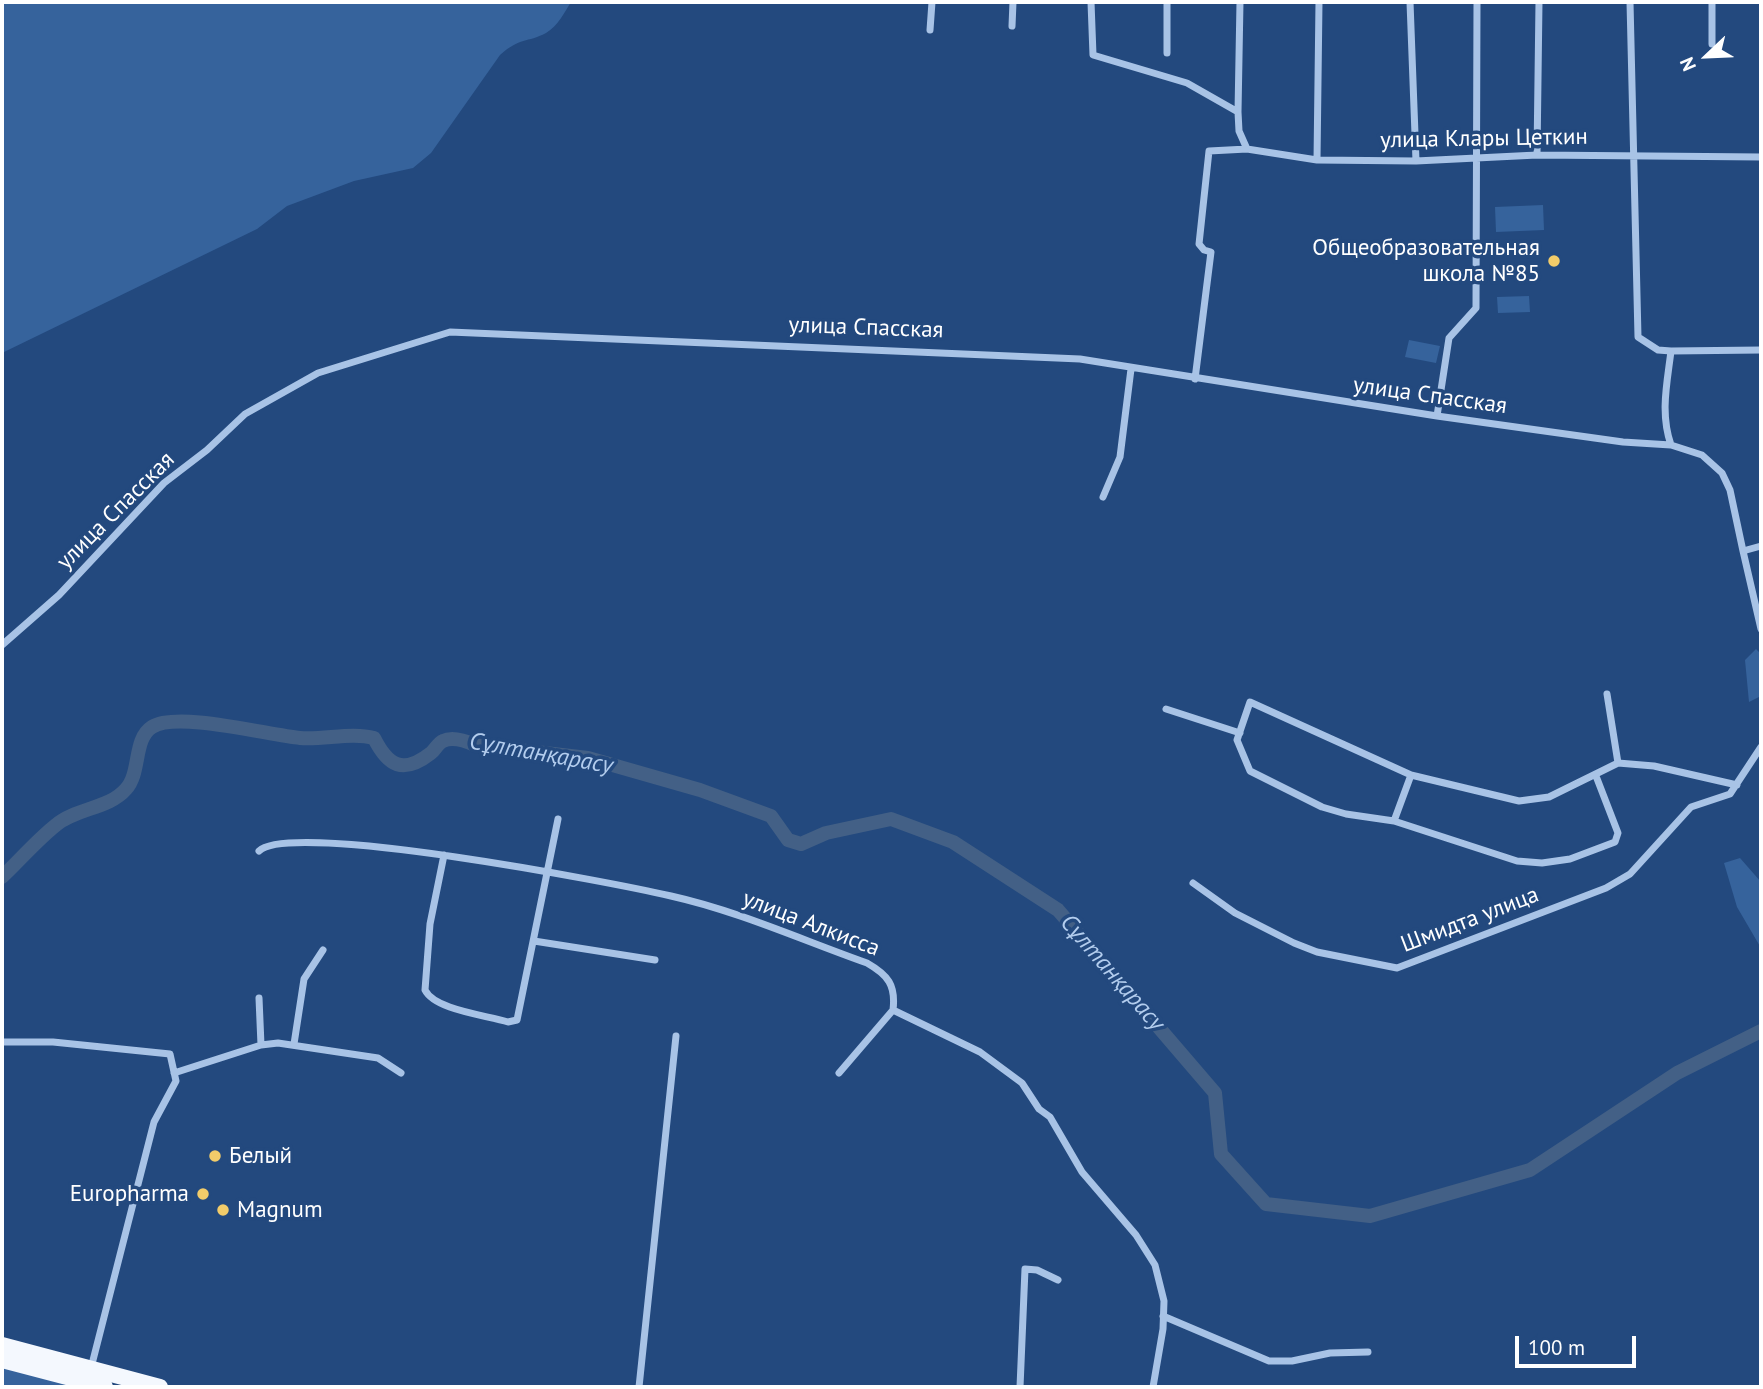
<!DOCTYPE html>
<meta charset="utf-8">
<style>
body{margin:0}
#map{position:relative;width:1763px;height:1389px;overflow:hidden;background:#23497e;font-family:"PT Sans",sans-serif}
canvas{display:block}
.frame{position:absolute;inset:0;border:4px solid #fff;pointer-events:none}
.north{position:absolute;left:1672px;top:21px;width:70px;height:70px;-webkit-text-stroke:5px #23497e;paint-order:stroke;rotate:247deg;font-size:19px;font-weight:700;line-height:28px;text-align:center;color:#fff}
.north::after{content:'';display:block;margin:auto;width:24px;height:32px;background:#fff;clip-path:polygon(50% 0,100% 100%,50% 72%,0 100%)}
.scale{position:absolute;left:1515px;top:1336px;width:121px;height:32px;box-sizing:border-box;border:4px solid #fff;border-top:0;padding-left:9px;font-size:21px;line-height:24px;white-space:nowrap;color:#fff;-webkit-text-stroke:5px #23497e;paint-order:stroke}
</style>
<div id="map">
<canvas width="1763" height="1389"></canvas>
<div class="frame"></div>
<div class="north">N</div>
<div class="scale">100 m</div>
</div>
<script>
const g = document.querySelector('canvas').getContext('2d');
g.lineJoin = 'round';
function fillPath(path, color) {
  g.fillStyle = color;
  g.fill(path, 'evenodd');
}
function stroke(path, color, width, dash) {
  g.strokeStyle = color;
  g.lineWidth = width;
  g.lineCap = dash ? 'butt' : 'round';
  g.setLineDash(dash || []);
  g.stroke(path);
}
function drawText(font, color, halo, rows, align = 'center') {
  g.font = font + ' "PT Sans",sans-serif';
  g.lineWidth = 7;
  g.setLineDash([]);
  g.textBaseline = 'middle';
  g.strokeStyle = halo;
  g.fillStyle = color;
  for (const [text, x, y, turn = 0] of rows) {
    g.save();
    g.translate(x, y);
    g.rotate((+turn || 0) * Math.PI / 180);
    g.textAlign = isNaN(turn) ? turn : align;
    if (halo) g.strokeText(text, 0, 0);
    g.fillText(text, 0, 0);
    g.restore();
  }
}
const green = new Path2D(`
 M2 2H571C564 13 558 26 546 33 527 43 520 37 500 55L431 153 413 168 354 181 287 206 257 229 2 353Z
 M1543 205 1544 230 1496 232 1495 207Z
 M1529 296 1530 312 1498 313 1497 297Z
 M1409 340 1440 346 1436 363 1405 357Z
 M1756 649 1761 654V696L1749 702 1745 660Z
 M1740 858 1761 882V948L1737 907 1724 863Z
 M2 1365 83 1387H11L2 1385Z`);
const river = new Path2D(`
 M2 877C20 860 37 840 56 825 76 808 109 809 126 789 141 773 133 739 152 727 177 711 268 735 300 738 324 740 352 732 374 738 388 766 403 775 431 753 435 750 438 743 443 741 453 736 466 741 475 745L588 758 700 790 771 816 788 840 801 844 826 833 891 819 953 842 1058 910 1215 1093 1221 1154 1266 1204 1370 1216 1530 1170 1677 1073 1761 1031`);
const minor = new Path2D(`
 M1091 2 1093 55 1187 83 1238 112 1239 131 1247 149
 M1410 2 1416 161
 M1630 2 1638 337 1658 350 1671 351 1761 350
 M1012 26 1013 2
 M930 30 932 2
 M1712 44V2
 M1167 53V2
 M1238 112 1240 2
 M1537 155 1539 2
 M1317 160 1319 2
 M1195 379 1211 252 1204 250 1199 244 1209 151 1247 149 1317 160 1416 161 1537 155 1761 157
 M1437 416 1449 338 1476 308 1477 2
 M1671 445C1660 413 1667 384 1671 351
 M1103 497 1120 457 1131 369
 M1743 551 1761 629
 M2 645 59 595 164 483 207 450 245 414 318 373 450 332 1080 359 1437 416 1623 442 1671 445 1702 455 1722 473 1730 490 1743 551 1761 546
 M1607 694 1618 763
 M1166 709 1240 733
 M1596 776 1618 833 1615 842 1570 859 1542 863 1517 861 1394 821 1346 814 1322 807 1250 771 1237 740 1250 702 1411 775 1519 801 1549 797 1618 763 1654 766 1737 785
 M1394 821 1411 775
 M259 851C290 820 615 883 671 896 738 911 802 940 867 963 888 975 896 985 893 1010
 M444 855 430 924 425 990C435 1010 485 1015 508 1022L517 1020 558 819
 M1193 883 1235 913 1294 943 1317 952 1397 968 1606 888 1630 874 1691 807 1730 794 1761 747
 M534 941 655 960
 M259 998 261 1045
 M893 1010 980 1052 1022 1083 1039 1109 1050 1117 1082 1172 1136 1235 1155 1265 1164 1301 1163 1329 1153 1387
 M2 1042H53L170 1054 176 1081 154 1122 91 1368
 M294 1044 304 979 323 950
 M174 1073 261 1045 278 1043 378 1058 401 1073
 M839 1073 893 1010
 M1163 1316 1269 1361H1292L1330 1353 1368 1352
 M639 1387 676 1036
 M1020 1387 1025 1269 1037 1270 1058 1280`);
const trunk = new Path2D(`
 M2 1345 160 1387
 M2 1360 105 1387`);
const markers = [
 [1554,261,7,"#f2cc6a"],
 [215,1156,7,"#f2cc6a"],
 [203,1194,7,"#f2cc6a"],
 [223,1210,7,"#f2cc6a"]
];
const streetNames = [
 ["улица Клары Цеткин",1484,139,-1],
 ["улица Спасская",866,328,2],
 ["улица Спасская",1430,396,8],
 ["улица Спасская",116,511,-45],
 ["Шмидта улица",1470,920,-21],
 ["улица Алкисса",811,924,21]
];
const poiNames = [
 ["Общеобразовательная",1540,248],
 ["школа №85",1540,274],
 ["Белый",229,1156,"left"],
 ["Europharma",189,1194],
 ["Magnum",237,1210,"left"]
];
const waterNames = [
 ["Сұлтанқарасу",541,754,10],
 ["Сұлтанқарасу",1112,973,49]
];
fillPath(green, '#36639c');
stroke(river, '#436086', 14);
stroke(minor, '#a8c3e6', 7);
stroke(trunk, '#f4f8fe', 16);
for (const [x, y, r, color] of markers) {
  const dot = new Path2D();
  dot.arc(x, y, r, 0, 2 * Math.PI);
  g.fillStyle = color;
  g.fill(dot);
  stroke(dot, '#23497e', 2.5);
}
drawText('23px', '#fff', '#23497e', streetNames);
drawText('23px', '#fff', '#23497e', poiNames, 'right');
drawText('italic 24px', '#b3cdee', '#23497e', waterNames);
</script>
